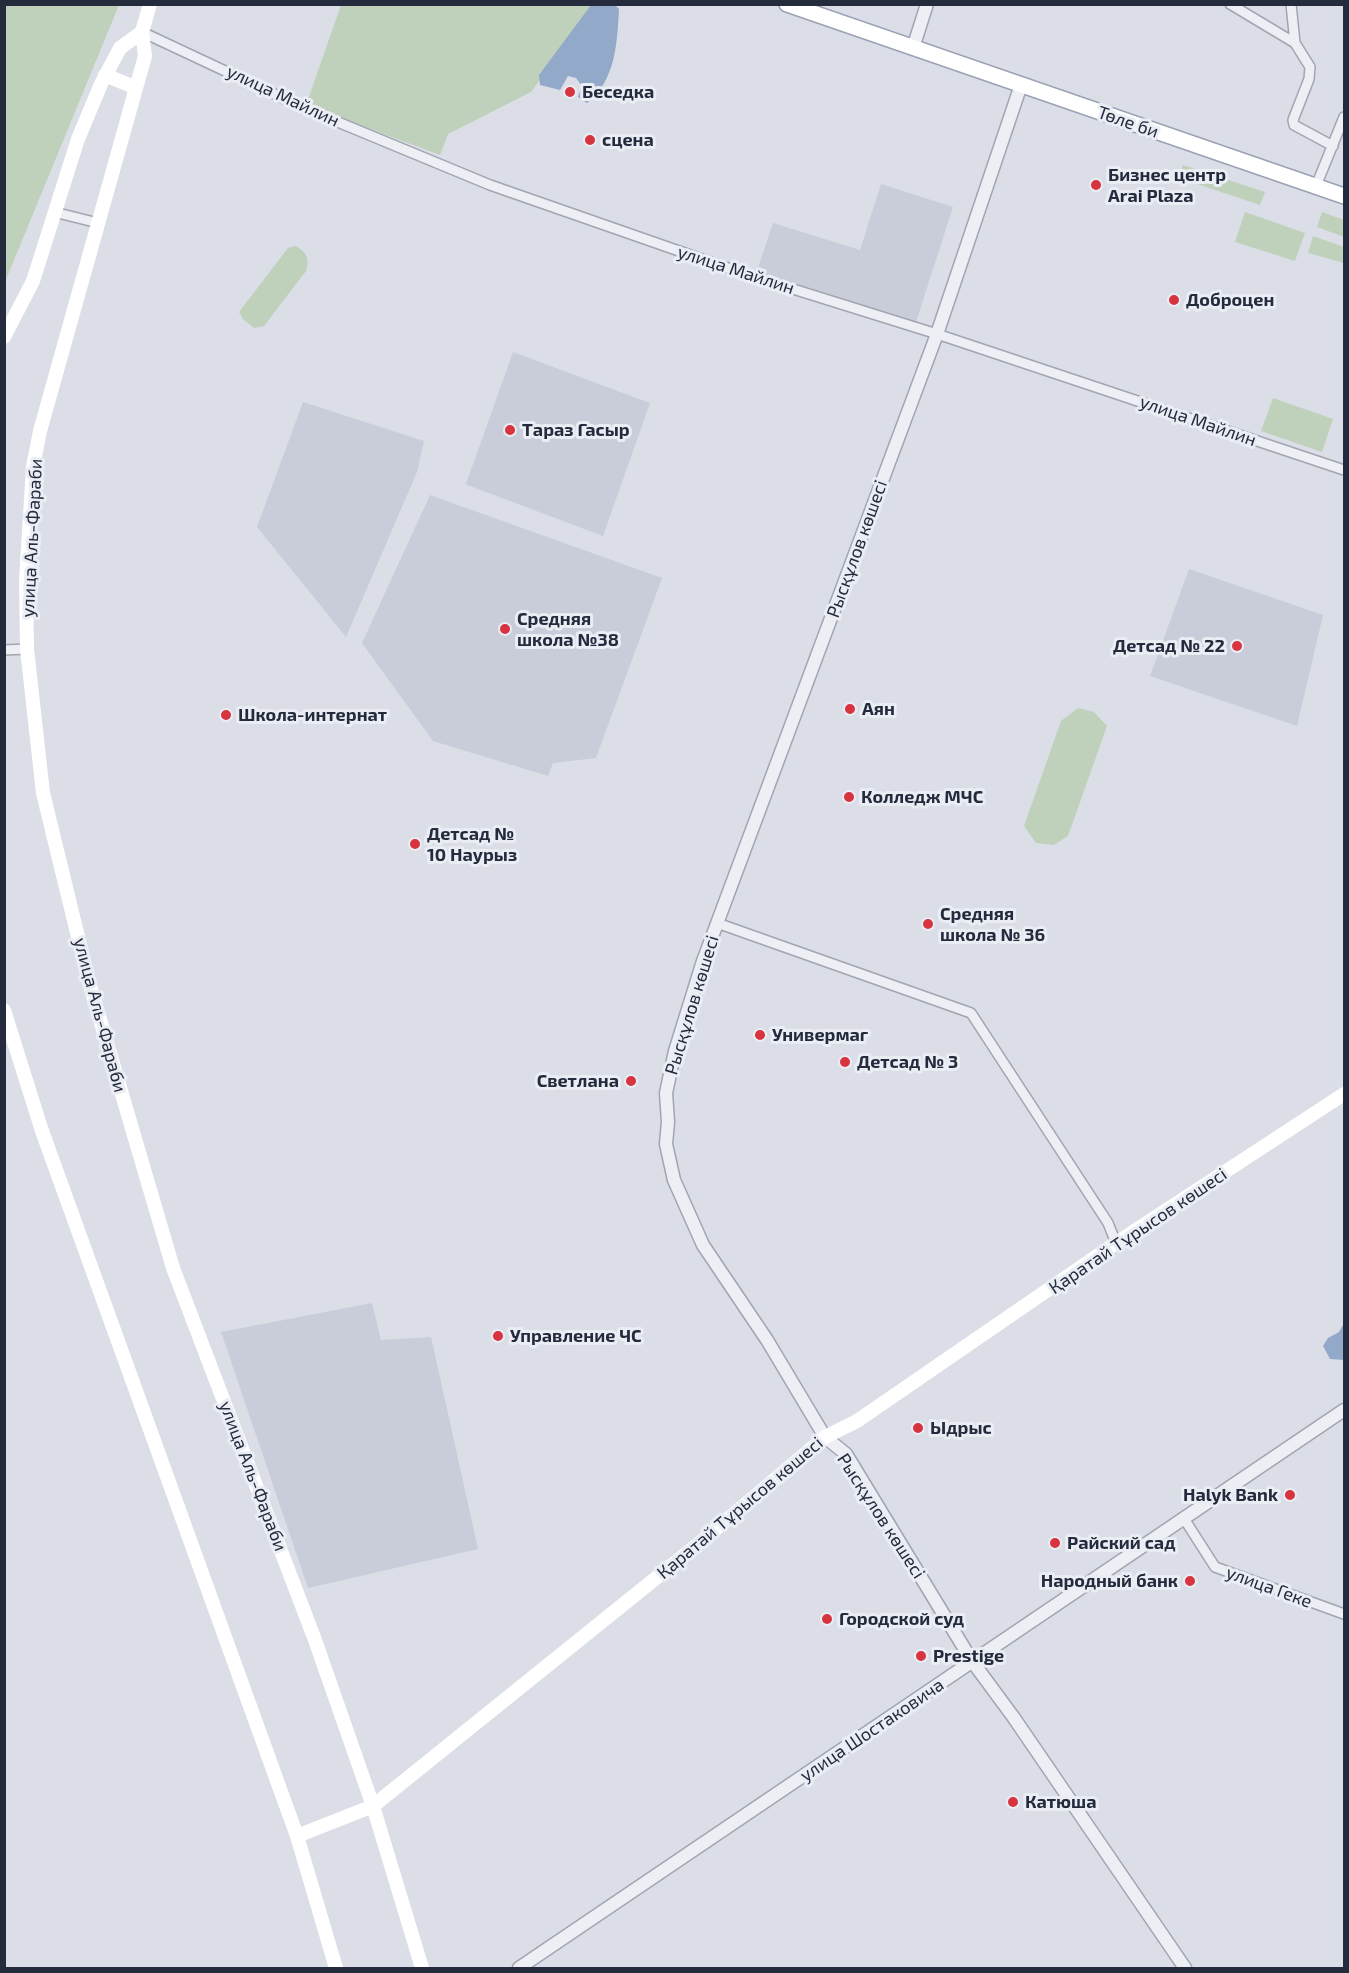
<!DOCTYPE html>
<meta charset="utf-8">
<style>
body{margin:0}
#map{position:relative;width:1349px;height:1973px;overflow:hidden;background:#dbdee7;font-family:"Exo 2",sans-serif}
canvas{display:block}
.frame{position:absolute;inset:0;border:6px solid #242b3d;pointer-events:none}
</style>
<div id="map">
<canvas width="1349" height="1973"></canvas>
<div class="frame"></div>
</div>
<script>
const g = document.querySelector('canvas').getContext('2d');
g.lineJoin = 'round';
function fillPath(path, color) {
  g.fillStyle = color;
  g.fill(path, 'evenodd');
}
function stroke(path, color, width, dash) {
  g.strokeStyle = color;
  g.lineWidth = width;
  g.lineCap = dash ? 'butt' : 'round';
  g.setLineDash(dash || []);
  g.stroke(path);
}
function drawText(font, color, halo, rows, align = 'center') {
  g.font = font + ' "Exo 2",sans-serif';
  g.lineWidth = 6;
  g.setLineDash([]);
  g.textBaseline = 'middle';
  g.strokeStyle = halo;
  g.fillStyle = color;
  for (const [text, x, y, turn = 0] of rows) {
    g.save();
    g.translate(x, y);
    g.rotate((+turn || 0) * Math.PI / 180);
    g.textAlign = isNaN(turn) ? turn : align;
    if (halo) g.strokeText(text, 0, 0);
    g.fillText(text, 0, 0);
    g.restore();
  }
}
const built = new Path2D(`
 M881 184 953 207 916 322 757 271 773 223 860 250Z
 M513 352 650 403 603 536 462 483 466 484Z
 M303 402 424 441 417 472 346 637 257 527Z
 M430 495 662 578 596 758 553 763 548 776 433 741 362 643Z
 M1189 569 1323 615 1297 726 1150 676Z
 M372 1303 381 1340 431 1337 478 1549 308 1588 221 1332Z`);
const green = new Path2D(`
 M5 4 119 5 5 282 4 5Z
 M341 5H595L531 92 448 134 440 155 306 105Z
 M1183 165 1265 192 1260 205 1179 178Z
 M1245 212 1305 233 1295 261 1235 242Z
 M1322 212 1344 220V237L1317 227Z
 M1313 236 1344 247V263L1308 253Z
 M296 246C307 253 310 258 306 271L264 326 254 328 243 319 239 312 288 248Z
 M1273 398 1333 419 1322 452 1261 431Z
 M1078 708 1094 712 1107 726 1068 836 1054 845 1036 843 1024 826 1061 721Z`);
const water = new Path2D(`
 M591 5H615L619 9C617 43 616 80 587 103L578 97 582 86 576 78 568 76 560 90 540 85 539 75Z
 M1344 1323V1360L1330 1359 1323 1346 1328 1338 1339 1332Z`);
const minor = new Path2D(`
 M1230 4 1295 43
 M1291 4 1295 43 1310 67 1309 79 1293 120 1294 125 1333 146
 M142 32 304 108 490 185 745 274 937 334 1344 470
 M1316 186 1344 117
 M54 212 98 223
 M4 650 27 649
 M717 923 971 1013 1108 1223 1116 1243
 M1183 1517 1215 1567 1344 1614`);
const tertiary = new Path2D(`
 M913 48 927 4
 M1021 85 937 334 703 961 675 1051 666 1093 668 1122 666 1144 674 1180 703 1245 767 1340 825 1437 846 1454 972 1661 1014 1718 1185 1968
 M519 1968 1344 1410`);
const secondary = new Path2D(`
 M150 4 142 32 145 56 40 431 33 467 26 580 27 649 43 793 89 982 173 1268 315 1640 373 1806 422 1968
 M105 75 134 87
 M4 337 33 281 78 139 101 84 120 48 142 32
 M4 1010 42 1131 297 1836 336 1968
 M297 1836 373 1806 697 1545 825 1437 857 1421 1116 1243 1344 1094`);
const primary = new Path2D(`
 M787 4 1344 196`);
const markers = [
 [570,92,6,"#d73440"],
 [590,140,6,"#d73440"],
 [1096,185,6,"#d73440"],
 [1174,300,6,"#d73440"],
 [510,430,6,"#d73440"],
 [505,629,6,"#d73440"],
 [1237,646,6,"#d73440"],
 [850,709,6,"#d73440"],
 [226,715,6,"#d73440"],
 [849,797,6,"#d73440"],
 [415,844,6,"#d73440"],
 [928,924,6,"#d73440"],
 [760,1035,6,"#d73440"],
 [845,1062,6,"#d73440"],
 [631,1081,6,"#d73440"],
 [498,1336,6,"#d73440"],
 [918,1428,6,"#d73440"],
 [1290,1495,6,"#d73440"],
 [1055,1543,6,"#d73440"],
 [1190,1581,6,"#d73440"],
 [827,1619,6,"#d73440"],
 [921,1656,6,"#d73440"],
 [1013,1802,6,"#d73440"]
];
const poiNames = [
 ["Беседка",582,92],
 ["сцена",602,140],
 ["Бизнес центр",1108,175],
 ["Arai Plaza",1108,196],
 ["Доброцен",1186,300],
 ["Тараз Гасыр",522,430],
 ["Средняя",517,619],
 ["школа №38",517,640],
 ["Детсад № 22",1225,646,"right"],
 ["Аян",862,709],
 ["Школа-интернат",238,715],
 ["Колледж МЧС",861,797],
 ["Детсад №",427,834],
 ["10 Наурыз",427,855],
 ["Средняя",940,914],
 ["школа № 36",940,935],
 ["Универмаг",772,1035],
 ["Детсад № 3",857,1062],
 ["Светлана",619,1081,"right"],
 ["Управление ЧС",510,1336],
 ["Ыдрыс",930,1428],
 ["Halyk Bank",1278,1495,"right"],
 ["Райский сад",1067,1543],
 ["Народный банк",1178,1581,"right"],
 ["Городской суд",839,1619],
 ["Prestige",933,1656],
 ["Катюша",1025,1802]
];
const streetNames = [
 ["улица Майлин",283,96,25],
 ["Төле би",1128,122,19],
 ["улица Майлин",736,270,18],
 ["улица Майлин",1198,421,19],
 ["улица Аль-Фараби",32,538,-87],
 ["Рысқұлов көшесі",857,549,-70],
 ["Рысқұлов көшесі",692,1005,-73],
 ["улица Аль-Фараби",100,1015,75],
 ["Қаратай Тұрысов көшесі",1138,1231,-34],
 ["улица Аль-Фараби",253,1476,69],
 ["Қаратай Тұрысов көшесі",740,1508,-40],
 ["Рысқұлов көшесі",881,1516,57],
 ["улица Геке",1269,1587,20],
 ["улица Шостаковича",872,1730,-34]
];
fillPath(built, '#c8cdd9');
fillPath(green, '#bfd1bb');
fillPath(water, '#92a9ca');
stroke(minor, '#a0a5b1', 12);
stroke(tertiary, '#a0a5b1', 15);
stroke(primary, '#99a1b3', 18);
stroke(minor, '#edeff5', 9);
stroke(tertiary, '#edeff5', 12);
stroke(secondary, '#fff', 14);
stroke(primary, '#fff', 15);
for (const [x, y, r, color] of markers) {
  const dot = new Path2D();
  dot.arc(x, y, r, 0, 2 * Math.PI);
  g.fillStyle = color;
  g.fill(dot);
  stroke(dot, '#eaedf4', 2);
}
drawText('bold 18px', '#242b3d', '#eaedf4', poiNames, 'left');
drawText('18px', '#242b3d', '#eaedf4', streetNames);
</script>
